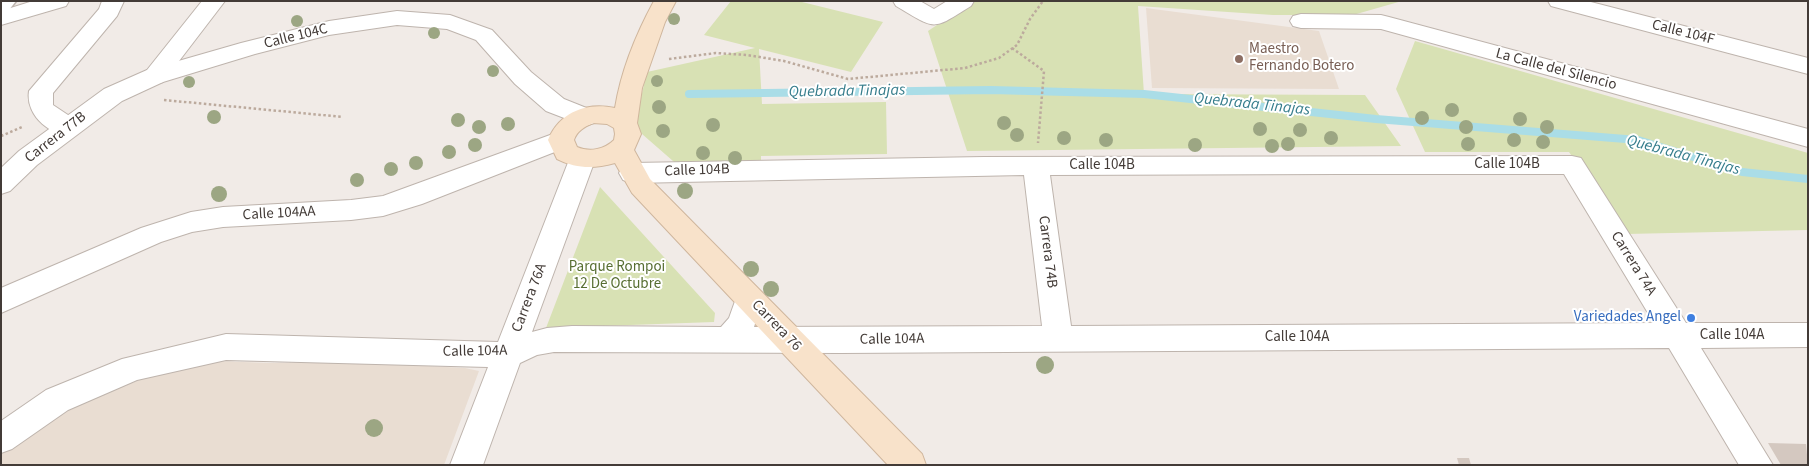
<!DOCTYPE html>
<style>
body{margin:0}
#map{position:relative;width:1809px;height:466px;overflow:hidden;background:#f1ebe7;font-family:"Source Sans 3",sans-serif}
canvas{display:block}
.frame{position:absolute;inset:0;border:2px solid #433b37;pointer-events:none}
</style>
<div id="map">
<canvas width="1809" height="466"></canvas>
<div class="frame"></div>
</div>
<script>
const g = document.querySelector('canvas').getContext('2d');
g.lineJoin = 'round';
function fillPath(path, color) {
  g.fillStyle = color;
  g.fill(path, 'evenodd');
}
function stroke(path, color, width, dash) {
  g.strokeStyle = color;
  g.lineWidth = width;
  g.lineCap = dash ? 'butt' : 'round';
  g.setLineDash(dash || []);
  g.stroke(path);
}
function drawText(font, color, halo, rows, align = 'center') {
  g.font = font + ' "Source Sans 3",sans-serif';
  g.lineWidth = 4;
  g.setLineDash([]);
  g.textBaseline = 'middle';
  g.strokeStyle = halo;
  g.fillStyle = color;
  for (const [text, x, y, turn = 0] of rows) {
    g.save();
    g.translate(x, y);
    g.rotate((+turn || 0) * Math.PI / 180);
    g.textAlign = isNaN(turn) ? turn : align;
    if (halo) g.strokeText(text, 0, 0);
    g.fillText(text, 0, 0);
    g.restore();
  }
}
const education = new Path2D(`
 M1146 8 1319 31 1339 89 1152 88Z
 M217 361 269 363 351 362 465 368 479 371 444 465H1V452L70 406 164 371Z`);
const green = new Path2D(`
 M731 1H798L883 22 851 72 759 49 762 104 886 102 887 154 761 156V161L681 168 634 127 647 72 755 48 704 35Z
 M973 1H1402L1353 15H1273L1138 6 1144 94 1365 95 1401 146 967 151 928 31Z
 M1415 41 1808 153V230L1626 234 1569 152H1425L1396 89Z
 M600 187 715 313 714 322 546 328Z`);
const stream = new Path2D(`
 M689 94 991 90 1144 94 1376 119 1638 140 1742 172 1808 179`);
const building = new Path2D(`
 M1768 443 1806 444 1808 465H1781Z
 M1457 458H1469L1471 465H1459Z`);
const path = new Path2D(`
 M1012 48 1044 71 1038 143
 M669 59 716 53 747 55 784 61 848 79 965 68 999 58 1017 45 1030 19 1043 1
 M164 100 343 117
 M1 136 22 127`);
const pedestrian = new Path2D(`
 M1 1H16L9 10 1 12Z`);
const minor = new Path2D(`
 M33 1H69L66 6 1 25V11Z
 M102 1H124L117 16 53 93V105L77 121 81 127 77 133C53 140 25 116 29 91L99 9Z
 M202 1H225L163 82 155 84 147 82 143 76 147 70Z
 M893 1H920L934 9 947 1H974L971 6C931 31 937 30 896 6Z
 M1548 1H1587L1808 58V74L1551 6Z
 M1301 14 1381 15 1389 17 1808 129V147L1381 29 1301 28 1293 26 1290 21 1293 16Z
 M561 131 570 134 574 140 570 146 422 204 383 216 351 220 223 227 192 232 161 242 1 313V288L141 228 191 212 223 207 351 200 383 196Z
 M582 151 591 153 595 160 532 332 547 328 572 326 721 327 729 318 739 290 749 286 759 290 763 298 754 327 1042 326 1024 175 632 183 623 180 619 173 623 166 632 163 984 157 1572 156 1581 158 1686 323H1808V347L1701 348 1773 465H1739L1669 348 841 353 554 352 537 355 520 363 483 465H450L488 367 226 360 137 380 68 410 12 449 1 453V421L46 390 122 359 226 334 498 342 569 160 573 153ZM1337 174H1564L1654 323 1071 326 1050 175Z`);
const tertiary = new Path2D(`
 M397 11 450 15 492 30 531 72 564 99 594 111 597 117 594 123 585 126 546 111 515 84 476 40 447 29 397 25 329 35 255 54 163 82 122 101 37 165 10 191 1 194V168L19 151 104 89 147 70 241 43 329 21Z`);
const secondary = new Path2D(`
 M654 1H676L665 22 642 88 637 123 641 134 634 150 650 179 922 454 926 465H888L632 193 615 163C594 169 577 169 557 159L548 140C560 112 586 102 615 108 621 71 636 34 654 1ZM593 123 607 124 614 128 615 134 614 140C604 150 589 152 577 147L574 140C577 131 584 127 593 123Z`);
const trees = [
 [674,19,6],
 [297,21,6],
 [434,33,6],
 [493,71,6],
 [657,81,6],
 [189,82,6],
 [659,107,7],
 [1452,110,7],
 [214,117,7],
 [1422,118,7],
 [1520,119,7],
 [458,120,7],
 [1004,123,7],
 [508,124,7],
 [713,125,7],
 [479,127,7],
 [1466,127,7],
 [1547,127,7],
 [1260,129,7],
 [1300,130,7],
 [663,131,7],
 [1017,135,7],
 [1064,138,7],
 [1331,138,7],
 [1106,140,7],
 [1514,140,7],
 [1543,142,7],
 [1288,144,7],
 [1468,144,7],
 [475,145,7],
 [1195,145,7],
 [1272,146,7],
 [449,152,7],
 [703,153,7],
 [735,158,7],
 [416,163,7],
 [391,169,7],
 [357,180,7],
 [685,191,8],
 [219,194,8],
 [751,269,8],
 [771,289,8],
 [1045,365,9],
 [374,428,9]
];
const markers = [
 [1239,59,5,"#8d6e63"],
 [1691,318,5,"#3f7fe0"]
];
const streetNames = [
 ["Calle 104F",1683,33,14],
 ["Calle 104C",296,37,-14],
 ["La Calle del Silencio",1556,70,15],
 ["Carrera 77B",56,138,-38],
 ["Calle 104B",1507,165],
 ["Calle 104B",1102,166],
 ["Calle 104B",697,171,-2],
 ["Calle 104AA",279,214,-3],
 ["Carrera 74B",1047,252,83],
 ["Carrera 74A",1633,264,58],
 ["Carrera 76A",530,298,-69],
 ["Carrera 76",776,326,46],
 ["Calle 104A",1732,336],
 ["Calle 104A",1297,338],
 ["Calle 104A",892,340,-1],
 ["Calle 104A",475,352,-1]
];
const educationNames = [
 ["Maestro",1249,50],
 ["Fernando Botero",1249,67]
];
const parkNames = [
 ["Parque Rompoi",617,268],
 ["12 De Octubre",617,285]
];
const shopNames = [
 ["Variedades Angel",1681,318]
];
const waterNames = [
 ["Quebrada Tinajas",847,92,-1],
 ["Quebrada Tinajas",1252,105,6],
 ["Quebrada Tinajas",1683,156,15]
];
fillPath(education, '#e9ddd2');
fillPath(green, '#d8e1b4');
stroke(stream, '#aadde7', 8);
fillPath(building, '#d4c8c0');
stroke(pedestrian, '#beb4ad', 3);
stroke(minor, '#beb4ad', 2);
stroke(tertiary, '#beb4ad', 2);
stroke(secondary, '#cfb69d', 2);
stroke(path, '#bcaa9d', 2.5, [2.5, 2.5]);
fillPath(pedestrian, '#fff');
fillPath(minor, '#fff');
fillPath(tertiary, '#fff');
fillPath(secondary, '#f8e2ca');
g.fillStyle = '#9ca683';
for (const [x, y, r] of trees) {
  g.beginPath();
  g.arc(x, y, r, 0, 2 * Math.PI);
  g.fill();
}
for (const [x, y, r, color] of markers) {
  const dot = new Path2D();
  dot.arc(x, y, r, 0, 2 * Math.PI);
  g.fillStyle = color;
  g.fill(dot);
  stroke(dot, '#fff', 2);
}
drawText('15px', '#433b37', '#fff', streetNames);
drawText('15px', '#785e54', '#fff', educationNames, 'left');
drawText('15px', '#576e31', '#fff', parkNames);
drawText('15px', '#366cbe', '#fff', shopNames, 'right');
drawText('italic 16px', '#367d8c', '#fff', waterNames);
</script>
